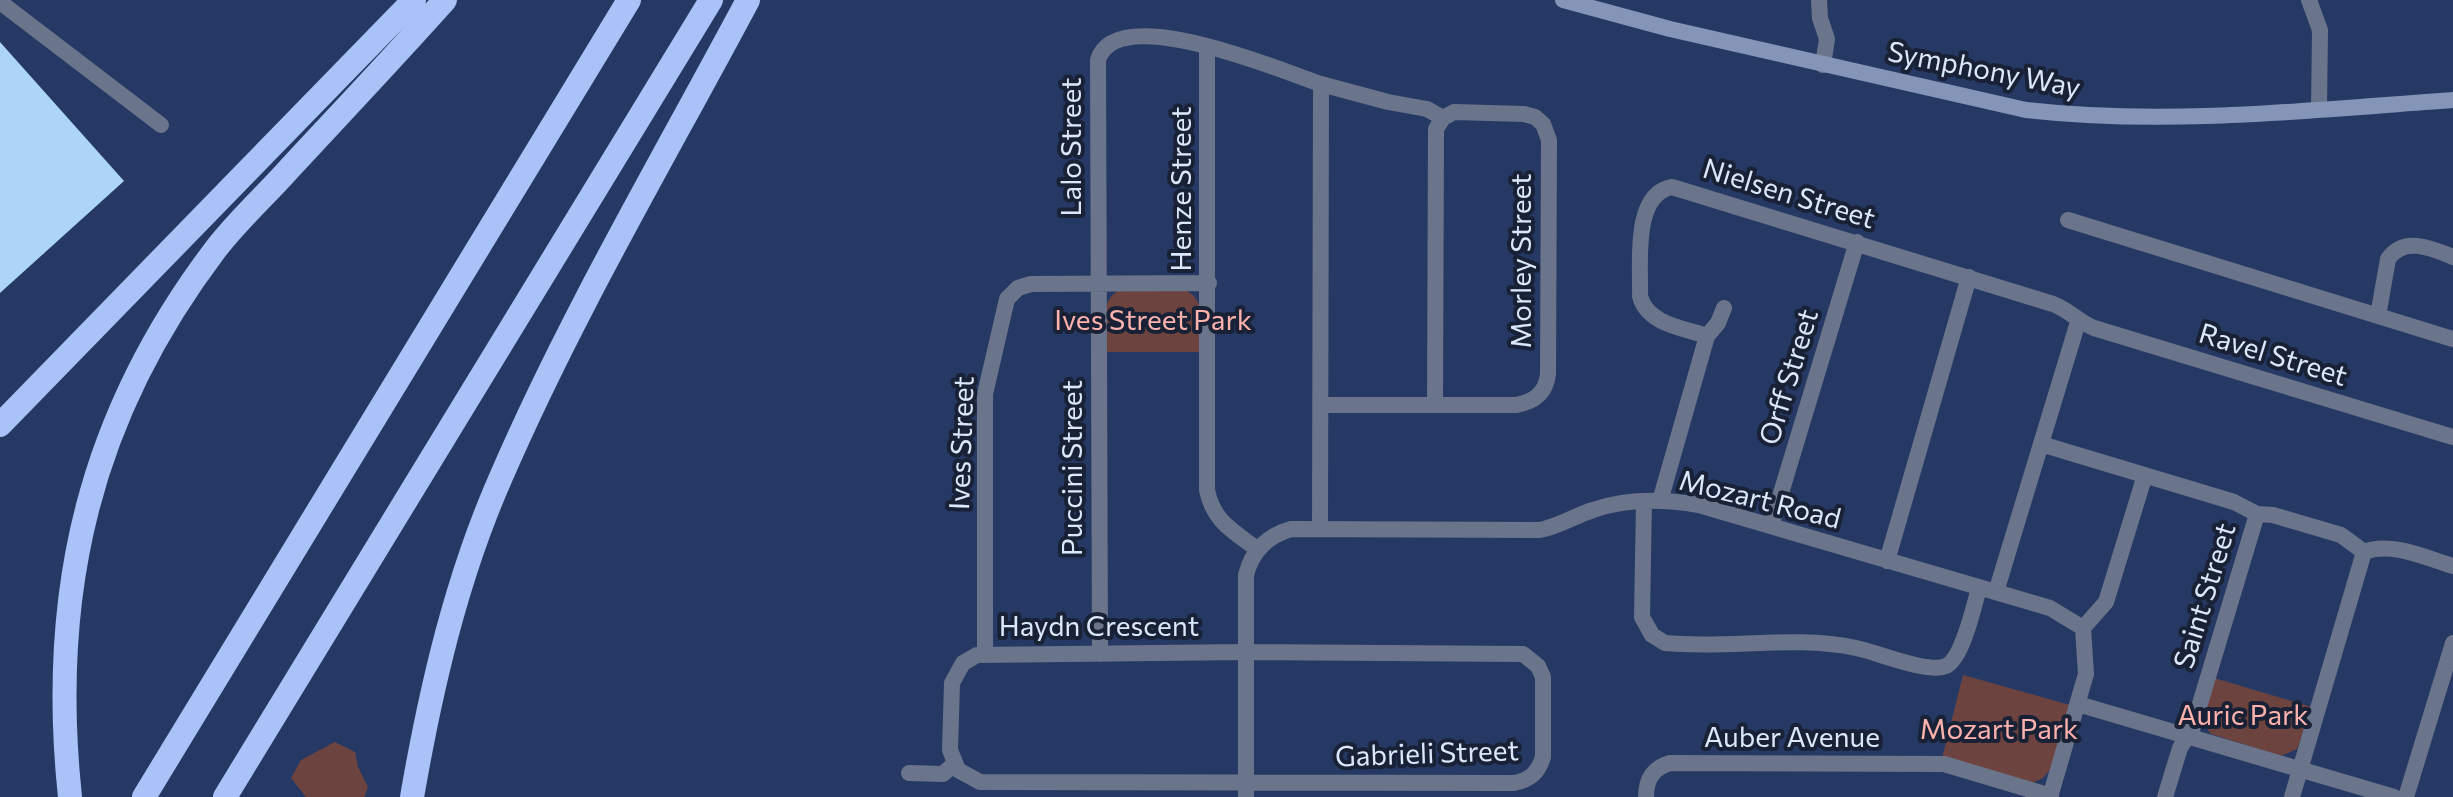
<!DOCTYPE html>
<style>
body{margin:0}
canvas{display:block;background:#253964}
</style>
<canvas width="2453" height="797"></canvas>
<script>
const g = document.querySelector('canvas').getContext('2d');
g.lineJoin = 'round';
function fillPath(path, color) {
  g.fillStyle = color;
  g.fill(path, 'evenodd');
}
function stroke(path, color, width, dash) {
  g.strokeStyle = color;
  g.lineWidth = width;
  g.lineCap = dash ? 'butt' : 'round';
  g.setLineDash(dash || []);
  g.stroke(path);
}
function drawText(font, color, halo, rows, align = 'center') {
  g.font = font + ' Commissioner,sans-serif';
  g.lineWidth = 8;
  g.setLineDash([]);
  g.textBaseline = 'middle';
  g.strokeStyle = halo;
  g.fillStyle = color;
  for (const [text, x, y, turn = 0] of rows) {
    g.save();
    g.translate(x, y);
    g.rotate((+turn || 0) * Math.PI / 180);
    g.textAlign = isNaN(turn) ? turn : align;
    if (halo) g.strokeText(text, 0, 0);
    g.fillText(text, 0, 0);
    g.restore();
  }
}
const green = new Path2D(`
 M1185 290C1208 300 1201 330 1202 352H1105C1105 332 1098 302 1118 291Z
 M1963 675 2070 705 2050 770 2043 778 2032 783 1942 758Z
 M2214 678 2312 707 2297 749 2281 756 2211 734C2197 717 2208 697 2214 678Z
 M335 742 355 752 358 767 368 787 364 797H306L291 778 301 760Z`);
const building = new Path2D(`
 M0 42 124 181 0 293Z`);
const minor = new Path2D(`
 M1819 0 1820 18 1827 39 1823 65
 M2309 0 2320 30 2319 109
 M0 2 161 125
 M1207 46V490C1213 521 1233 531 1257 549
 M1321 84 1388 102 1427 109 1443 118
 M2068 220 2453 339
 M2378 316 2388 259C2404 236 2431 248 2453 257
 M1707 336 1718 323 1724 308
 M1322 405H1516C1534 402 1546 393 1548 374L1549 140 1543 124 1535 117 1524 114 1454 112 1443 118 1436 129 1435 405
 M2041 444 2234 502 2257 514 2273 515 2341 535 2364 552
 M1644 501 1642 617 1652 635 1665 643C1728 649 1794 635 1856 648 1877 652 1928 674 1946 666 1963 658 1974 605 1979 588
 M1660 501 1707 336C1683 328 1647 324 1640 296 1641 265 1632 194 1672 187L2053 304C2069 310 2079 322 2094 328L2453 437
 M1771 526 1857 242
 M1887 561 1969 277
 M1996 592 2078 322
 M2083 628 2106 602 2145 475
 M1246 652 1523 654 1538 666 1543 677V757C1538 773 1530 780 1514 783L980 782 958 770 950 750 952 683 963 663 977 655Z
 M985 654V394L1007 299 1018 288 1031 284 1209 283
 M1100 654 1098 60C1116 0 1282 71 1321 84L1320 529
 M2078 704 2394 797
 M909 773 943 774 954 764
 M1246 797V575C1252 551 1267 536 1291 529L1540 530C1560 526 1574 516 1593 510 1627 498 1664 499 1699 505L2050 608 2083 628
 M1646 797C1646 779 1653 768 1670 763L1944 764 2051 796
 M2050 797 2086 674 2083 628
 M2165 797 2180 748 2193 727 2257 514
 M2292 797 2364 552C2391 541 2426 558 2453 566
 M2406 797 2453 643`);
const secondary = new Path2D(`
 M1563 0 1670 29 2026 110C2168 126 2311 110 2453 100`);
const motorway = new Path2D(`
 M0 425 414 0
 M70 797C48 591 90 415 215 250 237 221 265 196 289 169 341 113 394 57 445 0
 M144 797 629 0
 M225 797 711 0
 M412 797C431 688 456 579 501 477 572 313 664 158 748 0`);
const streetNames = [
 ["Symphony Way",1984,70,11],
 ["Lalo Street",1072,147,-90],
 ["Henze Street",1182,189,-90],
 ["Nielsen Street",1789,194,17],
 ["Morley Street",1522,261,-90],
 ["Ravel Street",2273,355,17],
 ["Orff Street",1789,377,-73],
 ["Ives Street",962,443,-88],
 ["Puccini Street",1073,468,-90],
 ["Mozart Road",1760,500,14],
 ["Saint Street",2205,596,-73],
 ["Haydn Crescent",1099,627],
 ["Auber Avenue",1792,738],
 ["Gabrieli Street",1427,754,-2]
];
const parkNames = [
 ["Ives Street Park",1153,321],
 ["Auric Park",2243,716],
 ["Mozart Park",1999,730]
];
fillPath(green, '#6d4340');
fillPath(building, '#acd5f7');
stroke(minor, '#6a758b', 16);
stroke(secondary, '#8495b7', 16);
stroke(motorway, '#a9c3f8', 24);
drawText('28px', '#dbe7fc', '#182135', streetNames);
drawText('28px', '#fdb2ad', '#182135', parkNames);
</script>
